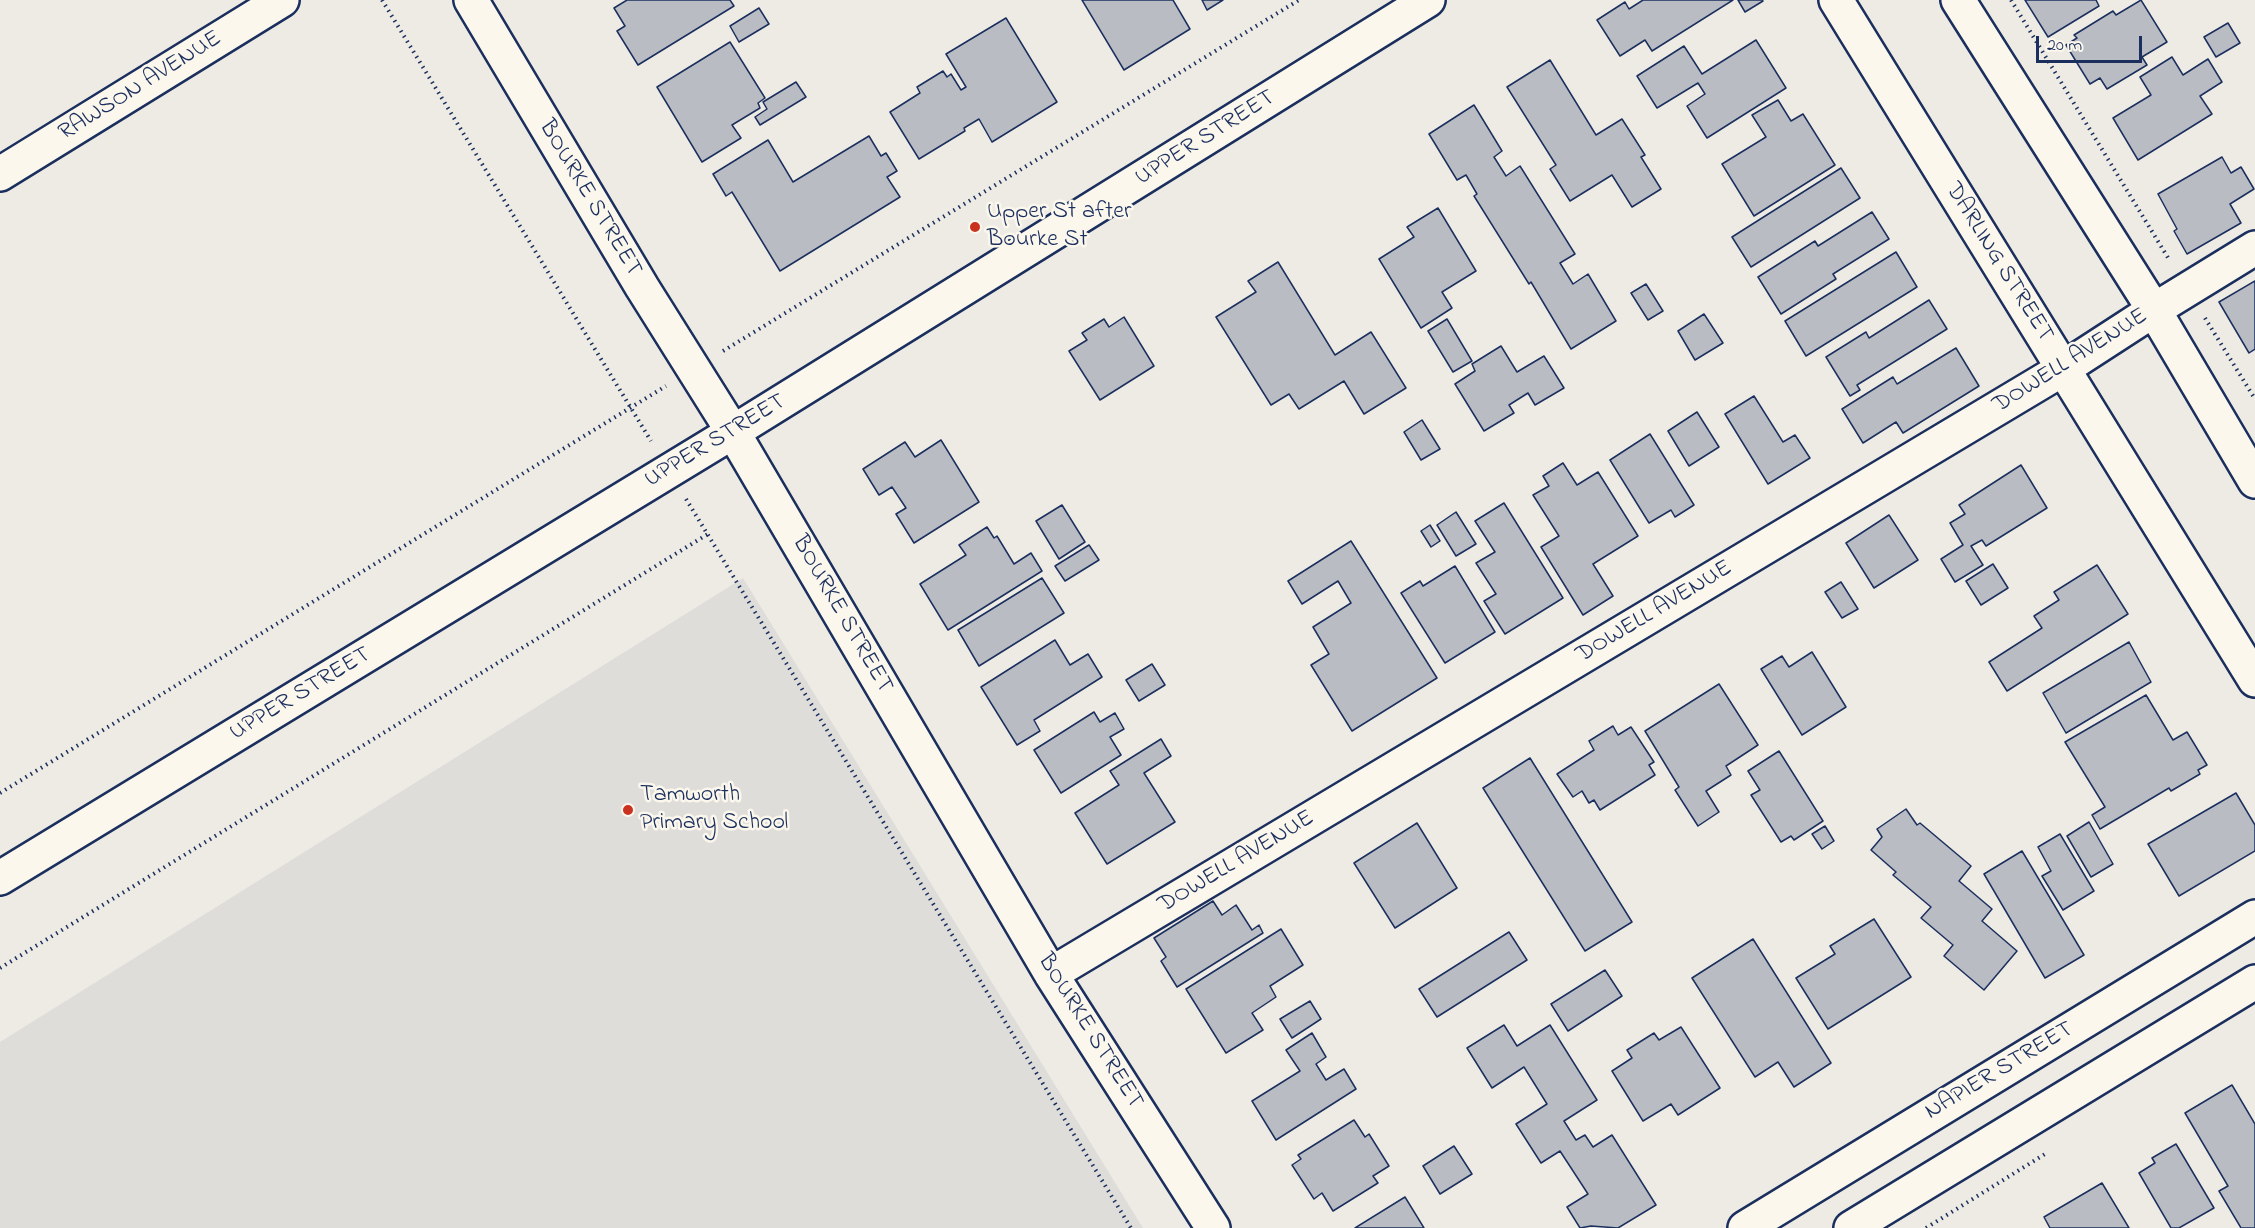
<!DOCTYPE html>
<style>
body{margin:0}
#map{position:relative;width:2255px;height:1228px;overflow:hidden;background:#eeebe4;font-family:"Indie Flower",sans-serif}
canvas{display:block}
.scale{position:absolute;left:2036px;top:36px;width:106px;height:27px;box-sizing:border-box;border:3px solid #1b2f5e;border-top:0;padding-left:8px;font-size:18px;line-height:21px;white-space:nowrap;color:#1b2f5e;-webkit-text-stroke:4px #fbf7ec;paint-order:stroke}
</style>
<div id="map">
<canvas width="2255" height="1228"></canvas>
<div class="scale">20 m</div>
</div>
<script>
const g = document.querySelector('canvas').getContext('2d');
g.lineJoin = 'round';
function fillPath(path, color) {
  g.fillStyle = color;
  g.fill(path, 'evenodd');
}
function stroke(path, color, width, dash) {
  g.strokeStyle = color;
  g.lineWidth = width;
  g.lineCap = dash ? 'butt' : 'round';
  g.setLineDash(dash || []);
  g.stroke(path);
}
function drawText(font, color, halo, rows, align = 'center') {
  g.font = font + ' "Indie Flower",sans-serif';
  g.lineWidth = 5;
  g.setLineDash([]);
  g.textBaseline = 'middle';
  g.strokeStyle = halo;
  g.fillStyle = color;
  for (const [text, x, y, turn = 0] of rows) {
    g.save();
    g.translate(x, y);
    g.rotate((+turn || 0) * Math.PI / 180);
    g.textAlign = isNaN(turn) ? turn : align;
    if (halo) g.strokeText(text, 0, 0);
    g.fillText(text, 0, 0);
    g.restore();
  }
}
const built = new Path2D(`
 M743 578 1143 1228H0V1042Z`);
const building = new Path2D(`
 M627 0H730L734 6 638 65 617 31 625 26 614 8Z
 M1082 0H1173L1190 29 1124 70Z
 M1202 0H1223L1207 10Z
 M1643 0H1733L1652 51 1645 40 1620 56 1597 20 1625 2 1629 9Z
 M1738 0H1762L1763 1 1745 12Z
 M2025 0H2096L2099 6 2048 37Z
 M2141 0 2167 42 2142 57 2147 65 2107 89 2100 78 2090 84 2066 45 2077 38 2074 35 2113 11 2116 15Z
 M759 8 769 24 739 42 730 26Z
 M1006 18 1057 102 992 142 979 119 964 128 965 131 919 159 890 112 920 93 917 87 943 71 947 77 951 74 961 90 966 87 946 54Z
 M2228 23 2240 43 2216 57 2204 37Z
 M1756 40 1786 88 1707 138 1687 106 1705 94 1698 83 1657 108 1637 76 1684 46 1702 74Z
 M730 42 765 98 758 103 760 108 732 125 741 138 702 162 657 87Z
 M2172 57 2183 75 2208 59 2222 82 2200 96 2212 114 2138 160 2113 118 2151 95 2140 77Z
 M1550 60 1596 135 1622 119 1645 155 1641 157 1661 189 1632 207 1612 175 1570 201 1550 169 1556 165 1507 87Z
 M796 82 806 97 760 125 755 117 767 109 763 102Z
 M1778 100 1791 121 1803 114 1835 165 1754 216 1722 164 1766 137 1752 115Z
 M1474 105 1502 151 1494 157 1506 176 1520 166 1575 254 1560 263 1573 284 1588 274 1616 321 1571 349 1531 282 1529 284 1474 196 1477 194 1466 175 1457 180 1429 134Z
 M869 136 881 156 886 153 897 171 887 177 900 197 780 271 732 192 726 196 713 174 768 140 793 182Z
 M2222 157 2231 173 2241 167 2254 189 2230 204 2241 223 2187 254 2174 231 2177 229 2158 194Z
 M1841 168 1860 198 1751 267 1732 237Z
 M1438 208 1476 271 1442 292 1452 308 1421 328 1379 259 1414 237 1407 227Z
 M1872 212 1889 239 1833 274 1836 279 1781 314 1758 277 1815 241 1818 246Z
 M1896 252 1917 287 1806 356 1785 321Z
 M1278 262 1335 355 1371 332 1406 388 1364 414 1344 381 1299 409 1289 394 1271 405 1216 317 1256 292 1248 281Z
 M2255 281V349L2249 353 2219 302Z
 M1646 284 1663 311 1648 320 1631 293Z
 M1929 300 1947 329 1857 385 1860 390 1850 396 1826 357 1866 332 1869 338Z
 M1704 314 1723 343 1695 360 1678 331Z
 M1124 317 1154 366 1100 400 1069 351 1087 340 1082 333 1104 319 1109 327Z
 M1447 319 1472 361 1453 372 1428 331Z
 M1501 346 1517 372 1544 356 1564 388 1535 405 1528 393 1509 405 1514 413 1484 431 1455 384 1475 371 1472 364Z
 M1956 348 1979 386 1903 433 1896 422 1863 443 1842 409 1893 377 1897 384Z
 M1754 396 1783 442 1795 435 1810 458 1768 484 1725 414Z
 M1697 412 1719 447 1689 466 1668 431Z
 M1422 420 1440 449 1421 460 1404 432Z
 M1650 434 1694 505 1675 517 1671 510 1649 523 1610 460Z
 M941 440 979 502 914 543 896 514 906 508 892 487 879 495 863 469 905 442 915 457Z
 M1563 463 1577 485 1598 472 1638 536 1593 564 1613 596 1583 615 1541 547 1559 536 1533 495 1549 486 1543 476Z
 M2021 465 2047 508 1986 546 1982 540 1971 546 1983 565 1955 582 1941 559 1963 545 1950 523 1965 514 1959 505Z
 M1504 503 1563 598 1505 634 1484 601 1496 594 1476 563 1495 552 1475 521Z
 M1062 505 1085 542 1059 559 1036 521Z
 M1456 512 1476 544 1456 556 1437 525Z
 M1889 515 1918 560 1874 588 1846 543Z
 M1430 525 1440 541 1431 547 1421 531Z
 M987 527 994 538 997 536 1014 564 1031 553 1042 571 948 630 920 584 966 555 959 545Z
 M1351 541 1437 678 1352 731 1311 665 1329 654 1313 627 1351 603 1338 581 1302 604 1288 581Z
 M1089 545 1099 560 1065 581 1055 566Z
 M1993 564 2008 588 1981 605 1966 581Z
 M2097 565 2128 614 2007 691 1989 662 2042 628 2034 616 2059 600 2054 592Z
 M1455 566 1495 632 1445 663 1401 593 1420 581 1423 586Z
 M1042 578 1064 613 979 666 958 630Z
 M1841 582 1858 609 1842 618 1825 592Z
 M1055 640 1070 665 1088 654 1102 677 1034 720 1040 731 1017 745 981 687Z
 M2129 642 2151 682 2066 733 2043 693Z
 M1812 652 1846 707 1802 735 1761 669 1782 656 1789 667Z
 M1152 664 1165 685 1139 701 1126 680Z
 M1719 684 1758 745 1726 766 1731 775 1706 791 1719 812 1698 826 1675 790 1679 787 1645 731Z
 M2146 695 2173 740 2187 732 2207 765 2198 770 2200 774 2171 791 2169 788 2100 829 2092 815 2105 807 2065 742Z
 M1094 712 1100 722 1115 713 1124 729 1110 737 1121 755 1061 793 1034 750Z
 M1613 726 1618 735 1631 727 1654 762 1649 765 1655 775 1600 810 1594 800 1589 803 1582 791 1573 797 1557 774 1594 750 1589 741Z
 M1161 739 1171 756 1144 773 1175 822 1107 864 1075 813 1119 785 1110 771Z
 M1779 751 1823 821 1794 840 1791 836 1781 842 1751 795 1760 790 1748 771Z
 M1530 758 1632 922 1585 951 1483 788Z
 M2236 793 2255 825V851L2179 896 2148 844Z
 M1906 809 1917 825 1920 823 1971 866 1959 881 1992 909 1982 921 2017 951 1984 990 1944 956 1953 945 1921 918 1931 907 1893 875 1896 872 1871 850 1882 837 1877 829Z
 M2089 822 2113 864 2091 877 2067 836Z
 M1417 823 1457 888 1395 928 1354 863Z
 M1825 826 1834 841 1822 849 1812 834Z
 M2060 834 2094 891 2063 910 2042 876 2051 871 2038 847Z
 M2022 851 2084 955 2045 978 1984 874Z
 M1213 901 1222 915 1236 905 1252 930 1259 925 1263 933 1177 987 1161 961 1166 957 1154 938Z
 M1874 919 1911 977 1828 1029 1796 978 1835 954 1830 946Z
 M1281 929 1303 965 1270 986 1276 997 1252 1013 1263 1030 1226 1053 1186 989Z
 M1509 932 1527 960 1437 1017 1419 989Z
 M1753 939 1831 1063 1794 1087 1778 1062 1755 1077 1692 978Z
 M1605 970 1622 996 1568 1031 1551 1004Z
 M1310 1001 1321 1019 1292 1038 1280 1019Z
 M1504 1025 1517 1046 1550 1025 1597 1100 1564 1121 1576 1140 1585 1135 1593 1147 1612 1135 1656 1205 1618 1228 1591 1226 1580 1228 1567 1207 1588 1194 1560 1151 1541 1163 1516 1124 1547 1104 1524 1067 1492 1088 1467 1048Z
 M1681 1027 1720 1088 1678 1115 1671 1104 1643 1121 1612 1071 1632 1058 1627 1050 1654 1033 1659 1040Z
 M1312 1033 1326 1057 1316 1064 1326 1080 1344 1069 1356 1089 1276 1140 1252 1101 1300 1071 1286 1050Z
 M2232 1085 2255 1124V1228H2241L2219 1191 2228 1186 2185 1113Z
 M1354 1120 1365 1137 1369 1134 1389 1166 1373 1176 1378 1183 1333 1211 1322 1193 1314 1199 1292 1165 1301 1159 1298 1155Z
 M2176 1144 2214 1208 2179 1228H2171L2139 1173 2155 1163 2152 1158Z
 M1454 1146 1472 1174 1440 1194 1423 1166Z
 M2102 1183 2129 1228H2050L2044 1217Z
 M1405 1197 1424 1228H1355Z`);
const path = new Path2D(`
 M382 0 651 441
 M2011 0 2170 261
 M2205 318 2255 399
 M723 351 1299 0
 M686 499 1131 1228
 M0 793 666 386
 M0 968 708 534
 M1926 1228 2045 1154`);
const minor = new Path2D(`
 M471 0 642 287 733 432 1051 974 1213 1228
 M1836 0 2255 680
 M1958 0 2154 310 2255 481
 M0 174 282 0
 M0 878 733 432 1428 0
 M1051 974 2063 369 2154 310 2255 248
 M1745 1228 2255 917
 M1851 1228 2255 982`);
const markers = [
 [975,227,6,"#c8321e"],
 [628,810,6,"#c8321e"]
];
const streetNames = [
 ["RAWSON AVENUE",141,87,-32],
 ["UPPER STREET",1206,139,-32],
 ["BOURKE STREET",589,199,59],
 ["DARLING STREET",1998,263,58],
 ["DOWELL AVENUE",2071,362,-32],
 ["UPPER STREET",716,442,-31],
 ["DOWELL AVENUE",1655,613,-31],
 ["BOURKE STREET",841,615,60],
 ["UPPER STREET",301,695,-31],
 ["DOWELL AVENUE",1237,863,-31],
 ["BOURKE STREET",1089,1032,58],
 ["NAPIER STREET",2000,1072,-31]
];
const poiNames = [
 ["Upper St after",987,213],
 ["Bourke St",987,241],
 ["Tamworth",640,796],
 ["Primary School",640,824]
];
fillPath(built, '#deddda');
fillPath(building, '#b9bcc3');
stroke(building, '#1b2f5e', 1.5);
stroke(minor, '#1b2f5e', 38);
stroke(path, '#1b2f5e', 4, [1.5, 4.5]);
stroke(minor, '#fbf7ec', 33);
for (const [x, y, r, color] of markers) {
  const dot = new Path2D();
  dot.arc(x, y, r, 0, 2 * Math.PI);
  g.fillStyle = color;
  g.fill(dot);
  stroke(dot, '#fbf7ec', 2);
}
drawText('24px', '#1b2f5e', '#fbf7ec', streetNames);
drawText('24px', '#1b2f5e', '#fbf7ec', poiNames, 'left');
</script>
